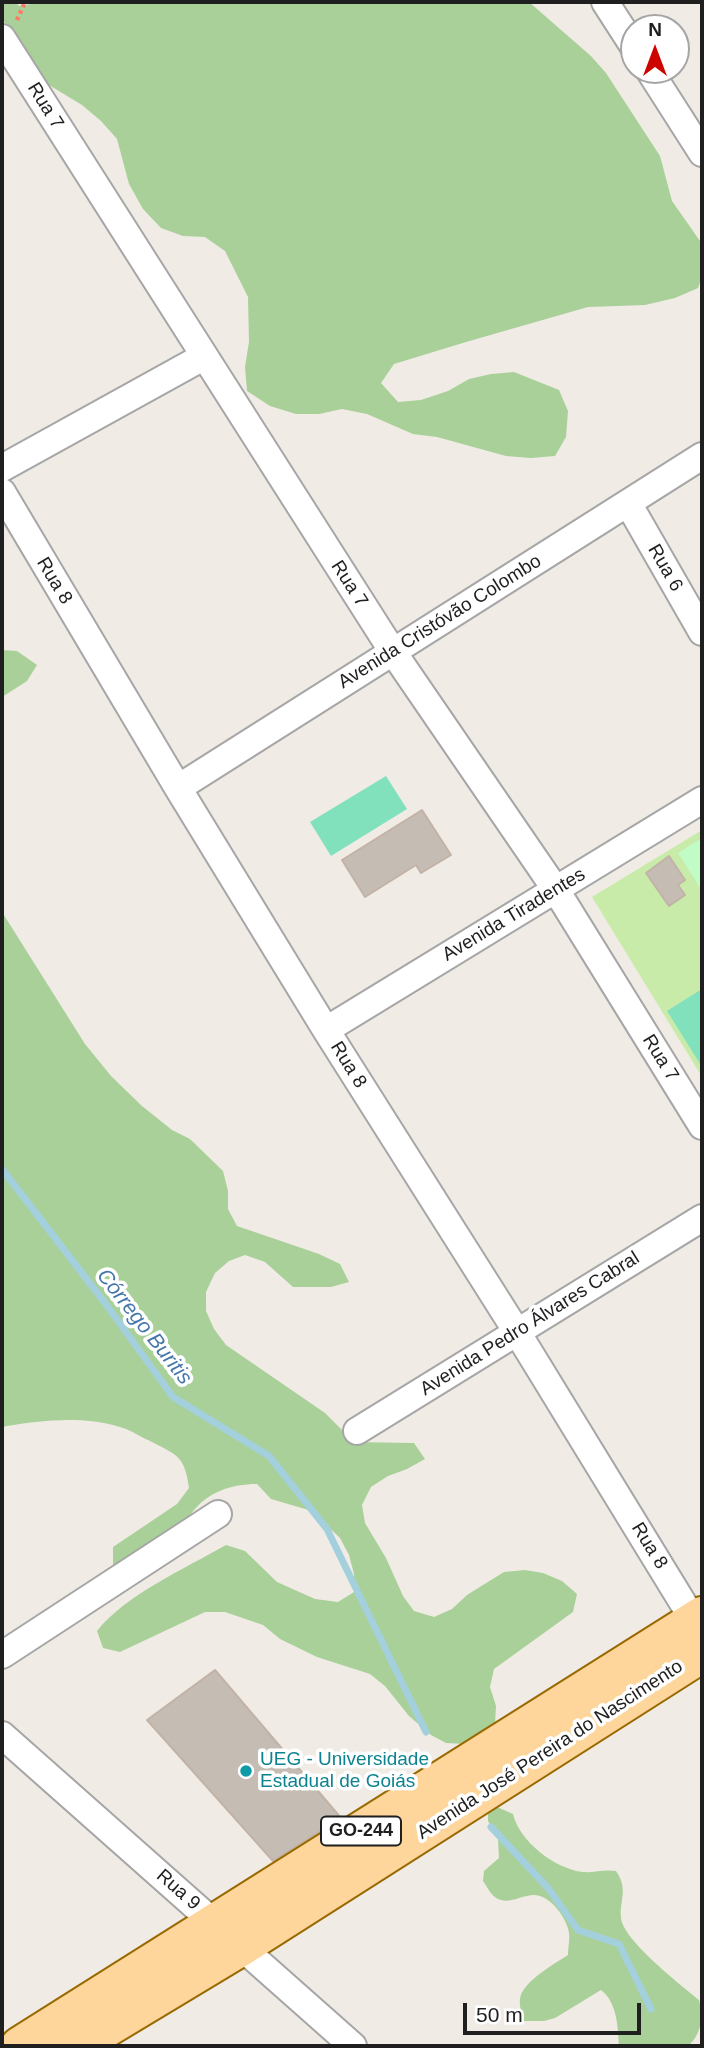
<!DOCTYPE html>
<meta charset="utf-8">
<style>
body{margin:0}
#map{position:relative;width:704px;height:2048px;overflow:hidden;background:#f0ece5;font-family:Arial,sans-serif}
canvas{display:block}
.frame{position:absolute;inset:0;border:4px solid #1f1f1f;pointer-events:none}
.north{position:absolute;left:620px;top:14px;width:70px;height:70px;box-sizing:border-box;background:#fff;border:2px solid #a5a5a5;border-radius:50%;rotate:0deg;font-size:19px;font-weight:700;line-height:28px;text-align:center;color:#1f1f1f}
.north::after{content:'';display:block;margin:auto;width:24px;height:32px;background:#cd0300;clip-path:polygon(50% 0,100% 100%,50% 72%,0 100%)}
.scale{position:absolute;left:463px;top:2003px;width:178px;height:32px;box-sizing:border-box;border:4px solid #1f1f1f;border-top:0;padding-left:9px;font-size:21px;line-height:24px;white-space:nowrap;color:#1f1f1f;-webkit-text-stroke:5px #fff;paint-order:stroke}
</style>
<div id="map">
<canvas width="704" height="2048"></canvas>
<div class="frame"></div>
<div class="north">N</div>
<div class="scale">50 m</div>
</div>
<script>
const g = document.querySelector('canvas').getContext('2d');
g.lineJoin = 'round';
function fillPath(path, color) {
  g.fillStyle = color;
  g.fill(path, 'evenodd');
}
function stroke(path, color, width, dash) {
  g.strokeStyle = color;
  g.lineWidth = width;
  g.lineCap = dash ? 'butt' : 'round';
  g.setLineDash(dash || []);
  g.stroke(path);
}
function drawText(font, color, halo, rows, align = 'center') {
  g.font = font + ' Arial,sans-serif';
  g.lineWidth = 7;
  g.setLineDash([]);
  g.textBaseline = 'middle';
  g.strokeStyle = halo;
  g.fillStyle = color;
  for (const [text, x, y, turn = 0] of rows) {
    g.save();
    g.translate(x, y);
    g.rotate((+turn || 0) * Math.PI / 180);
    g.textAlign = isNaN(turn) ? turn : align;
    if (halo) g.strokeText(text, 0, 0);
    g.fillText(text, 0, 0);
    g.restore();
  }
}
const grass = new Path2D(`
 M702 830V1077L592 897Z`);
const forest = new Path2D(`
 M2 2H16L19 6 42 2H529L591 56 606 73 660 156 672 201 700 241 702 249V276L698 288 675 298 645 305 588 307 466 342 394 364 381 383 398 402 421 400 448 391 469 379 491 374 514 372 559 390 568 411 566 437 555 456 531 458 506 456 437 437 413 434 367 414 342 409 319 414H296L270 406 247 391 245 367 249 342 248 297 225 251 205 237 183 236 161 228 143 209 129 184 117 139 101 121 82 105 39 79 2 18Z
 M2 650 17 651 37 665 27 681 2 697Z
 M2 912 85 1044 111 1076 142 1106 172 1130 190 1139 223 1171 228 1191V1209L237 1226 319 1254 340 1264 349 1282 331 1287H293L265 1262 245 1255 229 1261 215 1273 206 1292V1311L214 1329 226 1345 325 1413 354 1442 414 1443 425 1459 407 1469 388 1476 371 1487 362 1505 365 1523 386 1558 403 1596 414 1611 434 1617 452 1609 467 1595 504 1572 525 1570 543 1573 562 1581 577 1594 573 1612 494 1669 490 1687 496 1706 495 1724 466 1744 446 1743 431 1735 409 1716 385 1686 370 1674 317 1657 280 1639 263 1625 225 1612H205L120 1652 103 1648 97 1631C125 1595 186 1568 226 1545L245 1551 277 1582 315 1599 338 1602 354 1592V1574L349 1555 340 1538 312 1511 271 1499 257 1484C231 1484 207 1492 191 1514 186 1520 184 1527 179 1533 170 1545 146 1561 133 1571L113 1565V1547L177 1504 189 1488C185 1456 177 1455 150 1441 142 1438 134 1432 126 1429 87 1415 42 1420 2 1427Z
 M495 1806 513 1814C519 1841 555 1869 583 1872 594 1873 604 1869 616 1871 629 1890 619 1900 621 1918 623 1940 681 1985 699 2000 704 2017 701 2035 688 2046H619C618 2027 617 2002 601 1990L555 2018 544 2021H524C522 2015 519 2006 520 1999 522 1982 554 1964 568 1955 568 1948 570 1940 569 1933 567 1918 550 1895 534 1895 523 1895 511 1903 501 1900 492 1898 488 1888 483 1881L484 1871 499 1858 498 1839 488 1821V1812Z`);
const park = new Path2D(`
 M702 838V891L678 853Z`);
const pitch = new Path2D(`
 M386 776 407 809 331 856 310 822Z
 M702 989V1067L667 1011Z`);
const stream = new Path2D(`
 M2 1169 105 1303 173 1397 269 1456 327 1529 426 1732
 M491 1827 548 1888 578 1930 619 1944 651 2009`);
const building = new Path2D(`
 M422 810 451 855 421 873 416 865 365 897 342 860Z
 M669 856 685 880 678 885 685 895 669 906 646 873Z
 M215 1670 341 1818 273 1861 147 1720Z`);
const path = new Path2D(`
 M17 20 25 2`);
const street = new Path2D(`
 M605 2 634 47
 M2 38 393 652 556 890 702 1126
 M649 70 702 153
 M2 468 203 357
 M2 492 178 788 326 1030 517 1332 702 1634
 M628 503 702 632
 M178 788 702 456
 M326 1030 702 800
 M357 1431 702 1218
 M2 1655 218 1514
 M2 1735 353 2046`);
const primary = new Path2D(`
 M20 2046 702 1616
 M76 2046 242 1946 702 1653`);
const markers = [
 [246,1771,7,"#0f9aa8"]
];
const shields = [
 [361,1831,80]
];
const shieldNames = [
 ["GO-244",361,1831]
];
const streetNames = [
 ["Rua 7",45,106,58],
 ["Rua 6",665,568,60],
 ["Rua 8",54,581,59],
 ["Rua 7",349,584,57],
 ["Avenida Cristóvão Colombo",440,622,-32],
 ["Avenida Tiradentes",514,915,-31],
 ["Rua 7",660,1058,58],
 ["Rua 8",348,1065,58],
 ["Avenida Pedro Álvares Cabral",530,1324,-32],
 ["Rua 8",649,1546,58],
 ["Avenida José Pereira do Nascimento",550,1750,-33],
 ["Rua 9",178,1890,41]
];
const cultureNames = [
 ["UEG - Universidade",260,1760],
 ["Estadual de Goiás",260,1782]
];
const waterNames = [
 ["Córrego Buritis",144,1327,52]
];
fillPath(grass, '#c9eba9');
fillPath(forest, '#a8d098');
fillPath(park, '#c1fbc6');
fillPath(pitch, '#81e1bd');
stroke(stream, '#a4d0de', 7);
fillPath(building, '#c5bcb4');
stroke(building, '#c2b3a6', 2);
stroke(street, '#a6a6a6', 30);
stroke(primary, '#996900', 42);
stroke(path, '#fd7a68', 4.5, [3.5, 3.5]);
stroke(street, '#fff', 26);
stroke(primary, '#fed59b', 38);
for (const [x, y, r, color] of markers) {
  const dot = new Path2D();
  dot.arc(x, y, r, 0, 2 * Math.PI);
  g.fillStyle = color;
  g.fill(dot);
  stroke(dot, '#fff', 2.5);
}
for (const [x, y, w] of shields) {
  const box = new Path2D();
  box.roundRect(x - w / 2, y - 14.5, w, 29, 5);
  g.fillStyle = '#fff';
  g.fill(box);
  stroke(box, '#1f1f1f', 2);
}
drawText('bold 18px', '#1f1f1f', null, shieldNames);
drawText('19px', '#1f1f1f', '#fff', streetNames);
drawText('19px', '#0d838f', '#fff', cultureNames, 'left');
drawText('italic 21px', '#4576a9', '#fff', waterNames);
</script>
